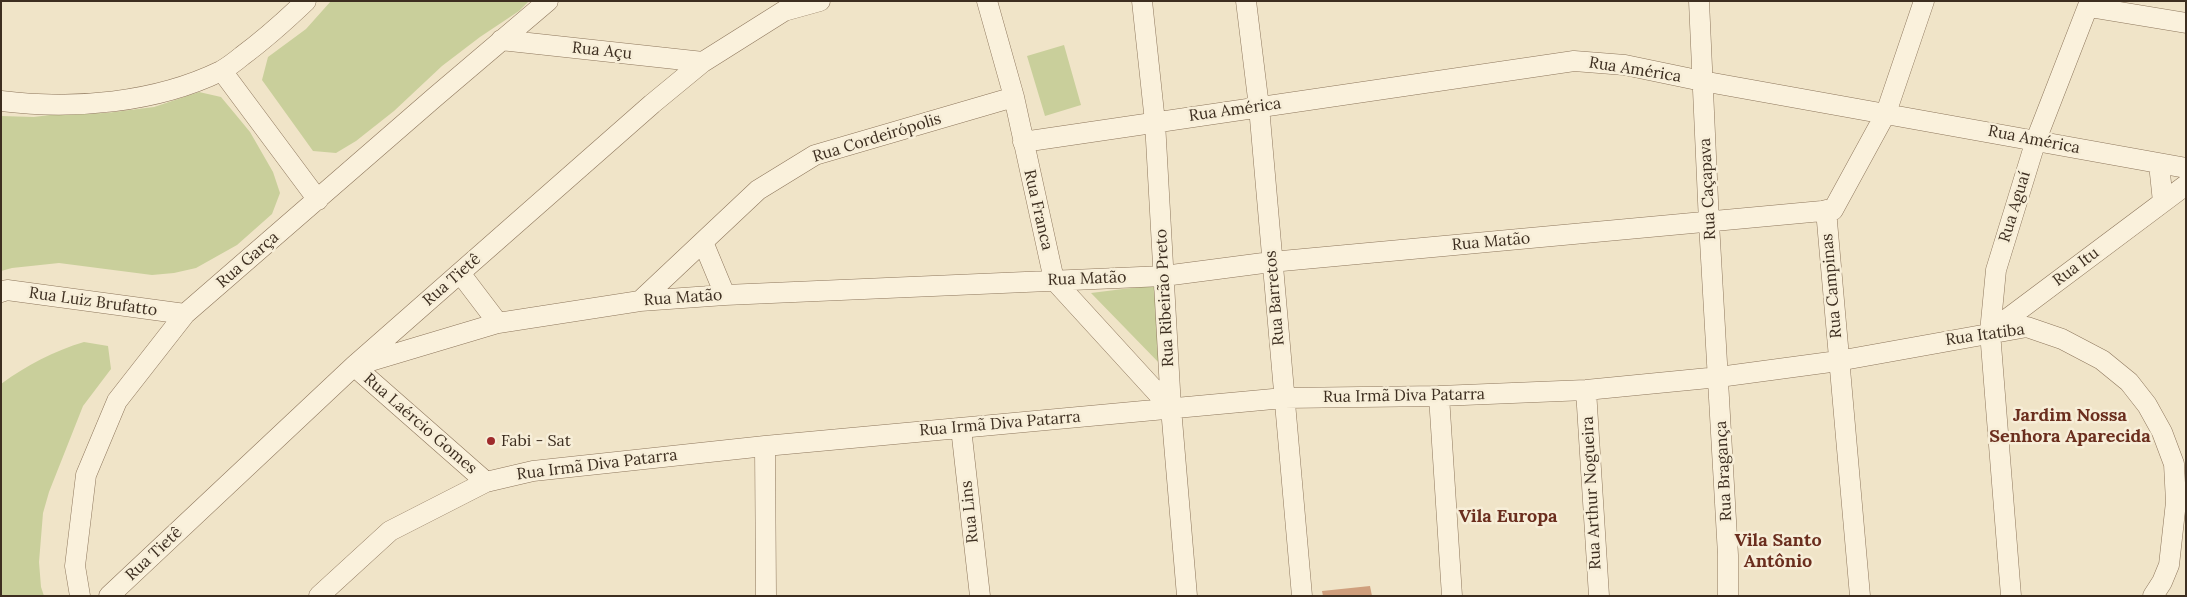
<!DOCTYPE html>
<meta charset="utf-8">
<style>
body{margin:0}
#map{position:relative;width:2187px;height:597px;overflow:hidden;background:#f0e4c8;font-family:Lora,serif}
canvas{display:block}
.frame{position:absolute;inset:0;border:2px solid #3d2e20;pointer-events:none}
</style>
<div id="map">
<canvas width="2187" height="597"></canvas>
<div class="frame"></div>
</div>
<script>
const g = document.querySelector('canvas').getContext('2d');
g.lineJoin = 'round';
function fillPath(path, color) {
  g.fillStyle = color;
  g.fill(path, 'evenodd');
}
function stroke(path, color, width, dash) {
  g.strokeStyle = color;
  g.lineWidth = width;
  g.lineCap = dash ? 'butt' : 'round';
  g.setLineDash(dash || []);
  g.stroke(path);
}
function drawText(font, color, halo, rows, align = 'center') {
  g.font = font + ' Lora,serif';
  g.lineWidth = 5;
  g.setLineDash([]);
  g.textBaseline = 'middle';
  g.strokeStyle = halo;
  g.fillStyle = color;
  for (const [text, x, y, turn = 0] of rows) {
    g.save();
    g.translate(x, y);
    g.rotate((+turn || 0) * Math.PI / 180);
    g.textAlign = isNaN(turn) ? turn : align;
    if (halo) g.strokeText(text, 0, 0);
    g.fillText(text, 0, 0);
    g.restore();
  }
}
const green = new Path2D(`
 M331 1H529L519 11 480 37 442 66 394 111 356 141 336 153 313 151 262 80 268 57 306 29Z
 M1064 45 1081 105 1045 116 1027 56Z
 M199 92 221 97 236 115 250 132 273 172 280 193 272 214 237 245 196 268 174 273 152 275 59 263 12 268 1 271V116L34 117 57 114 106 113 154 107Z
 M1155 285 1162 366 1091 293Z
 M84 342 108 346 111 369 83 406 49 492 43 513 39 562 41 587 44 596H1V384C27 365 54 351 84 342Z`);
const building = new Path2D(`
 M1370 586 1372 596H1323L1322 591Z`);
const minor = new Path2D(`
 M987 1 1014 97 1054 280 1171 408
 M1142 1 1155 122 1171 408 1187 596
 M1246 1 1259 107 1302 596
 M1699 1 1709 223 1728 555V596
 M2089 7 2186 23
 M501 40 703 62
 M222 71 318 200
 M1 101C73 110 155 103 221 71 228 67 236 61 242 56 265 39 285 21 306 1
 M1023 142 1574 61 1625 65 1702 81 2186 168
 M2159 164 2163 202
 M1826 210 1860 596
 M703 242 725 295
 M460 273 498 323
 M1 292 7 290 185 314
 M640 301 758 190 815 155 1014 97
 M1991 331 2186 185
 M354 366 498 323 640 301 725 295 1164 276 1271 262 1833 210 1886 113 1924 1
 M354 366 486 482
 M1586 390 1599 596
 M1439 396 1452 596
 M961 428 980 596
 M765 446 766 596
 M80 596 75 566 86 475 117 401 185 314 435 97 548 1
 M109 596 354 366 652 104 703 62 784 11 820 1
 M319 596 390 531 486 482 533 471 765 446 1284 398 1439 396 1586 390 1719 377 1838 361 2027 327 2062 339 2102 360 2129 382 2147 405 2162 432 2174 464 2176 502 2169 565 2162 582 2153 596
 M2011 596 1990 332 1996 270 2036 140 2090 1`);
const markers = [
 [491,441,5,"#9e2a2b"]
];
const streetNames = [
 ["Rua Açu",602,51,6],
 ["Rua América",1635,70,9],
 ["Rua América",1235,110,-8],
 ["Rua Cordeirópolis",877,138,-17],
 ["Rua América",2034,140,11],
 ["Rua Caçapava",1708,189,-93],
 ["Rua Aguaí",2015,207,-73],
 ["Rua Franca",1038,210,77],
 ["Rua Matão",1491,242,-5],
 ["Rua Garça",248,260,-41],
 ["Rua Itu",2076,267,-37],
 ["Rua Matão",1087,279,-2],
 ["Rua Tietê",452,280,-41],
 ["Rua Campinas",1832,286,-95],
 ["Rua Matão",683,298,-4],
 ["Rua Ribeirão Preto",1165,298,-93],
 ["Rua Barretos",1275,298,-95],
 ["Rua Luiz Brufatto",93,302,8],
 ["Rua Itatiba",1985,335,-8],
 ["Rua Irmã Diva Patarra",1404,396,-1],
 ["Rua Laércio Gomes",420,424,41],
 ["Rua Irmã Diva Patarra",1000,424,-5],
 ["Rua Irmã Diva Patarra",597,465,-7],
 ["Rua Bragança",1724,471,-93],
 ["Rua Arthur Nogueira",1592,493,-93],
 ["Rua Lins",970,512,-96],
 ["Rua Tietê",154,554,-43]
];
const poiNames = [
 ["Fabi - Sat",501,441]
];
const neighbourhoodNames = [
 ["Jardim Nossa",2070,416],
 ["Senhora Aparecida",2070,437],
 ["Vila Europa",1508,517],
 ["Vila Santo",1778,541],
 ["Antônio",1778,562]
];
fillPath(green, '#c9cf9b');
fillPath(building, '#cf9f7d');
stroke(minor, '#8d765c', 21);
stroke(minor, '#faf1dc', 20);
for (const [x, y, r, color] of markers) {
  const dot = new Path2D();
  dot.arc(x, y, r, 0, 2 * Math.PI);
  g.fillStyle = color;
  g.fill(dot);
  stroke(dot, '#f7eed8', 2);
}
drawText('16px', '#3d2e20', '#f7eed8', streetNames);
drawText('16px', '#3d2e20', '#f7eed8', poiNames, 'left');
drawText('bold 18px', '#6b2e1e', '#f7eed8', neighbourhoodNames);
</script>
